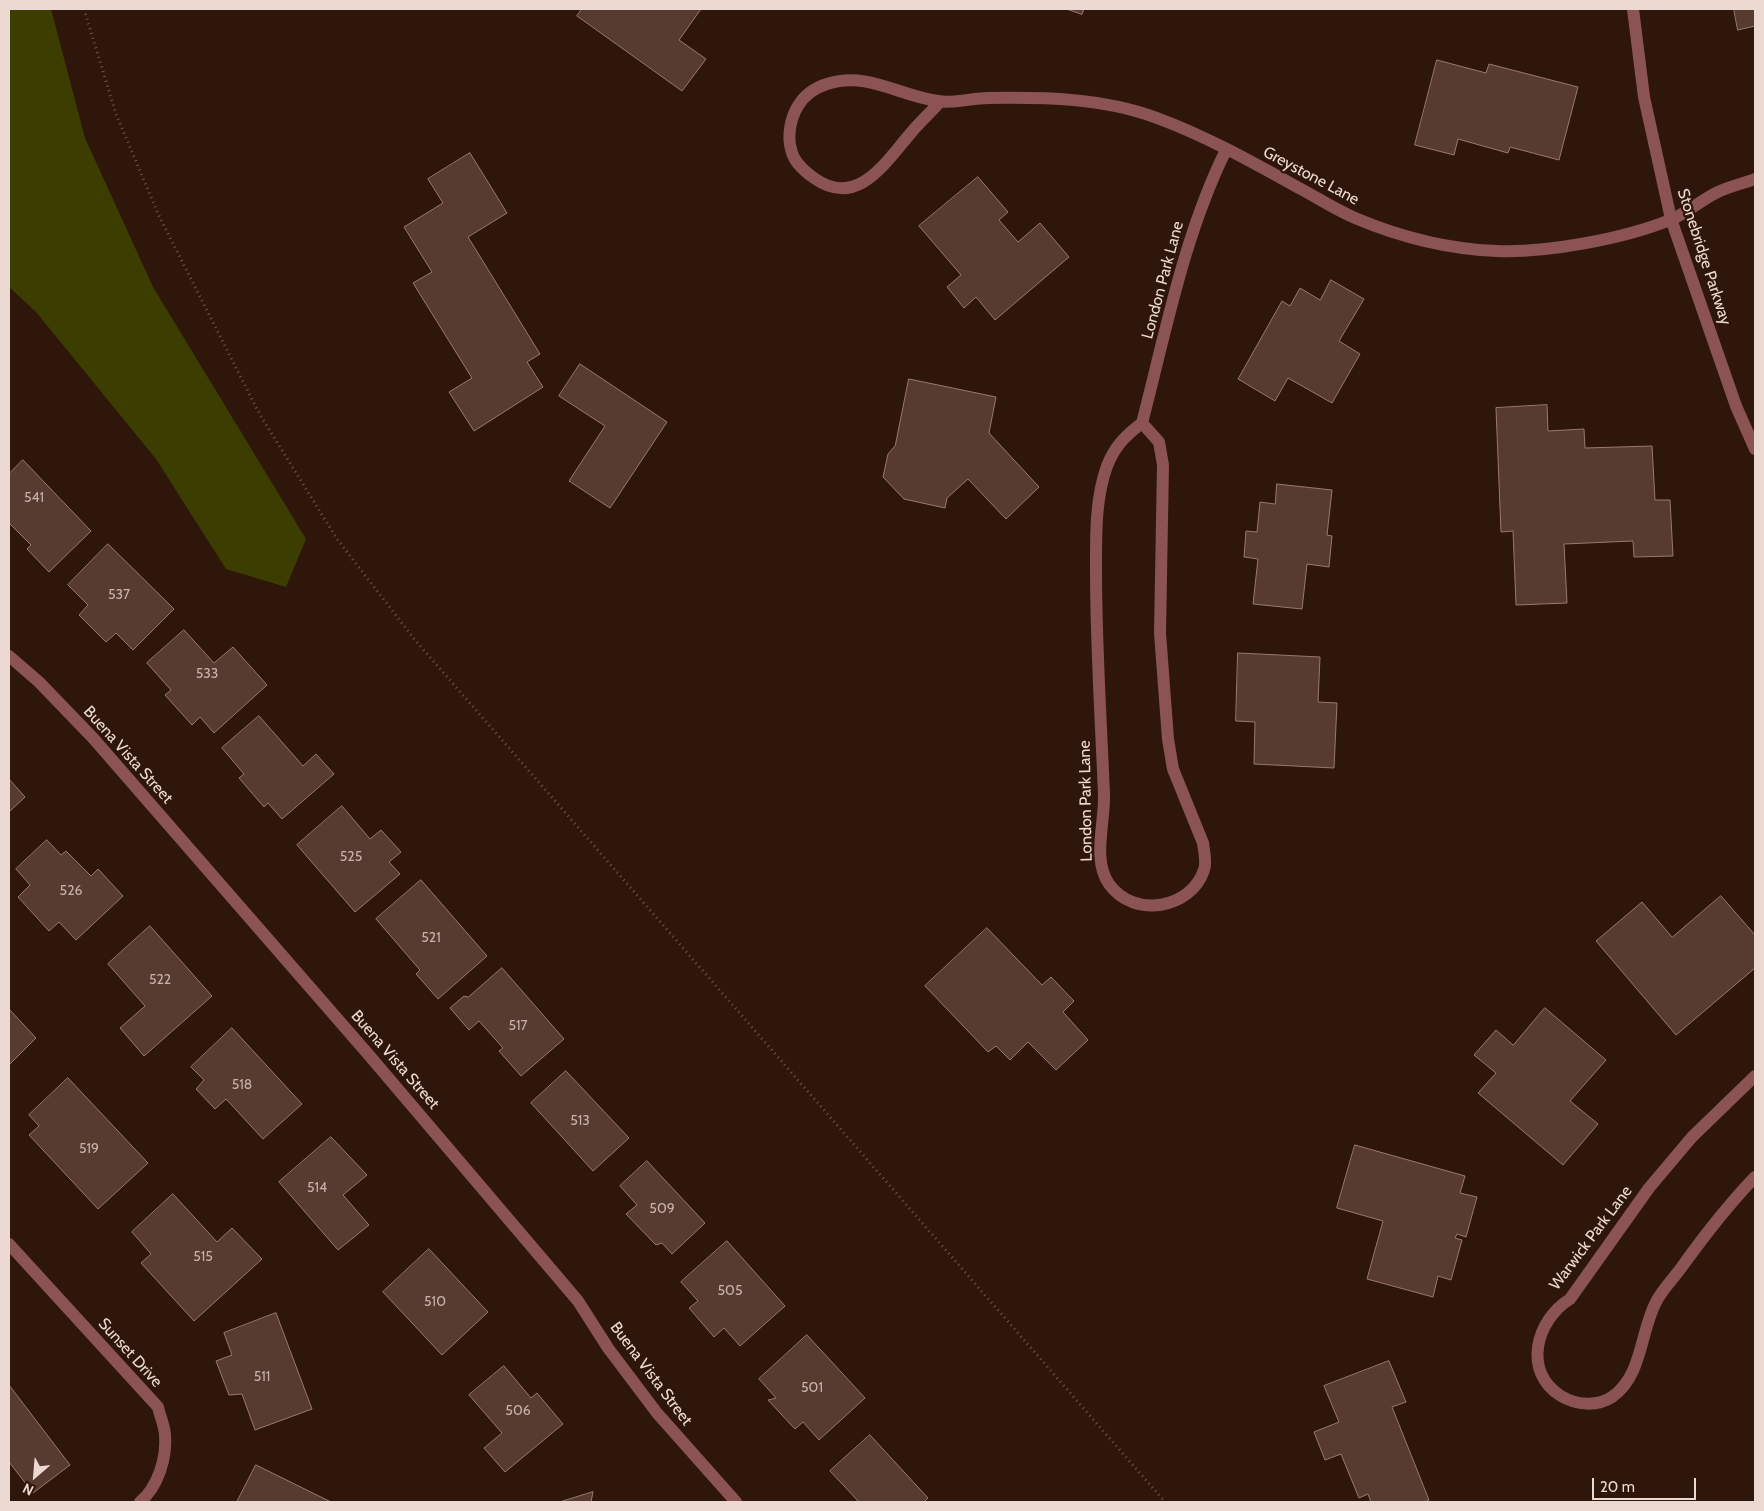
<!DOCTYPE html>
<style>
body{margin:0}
#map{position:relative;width:1764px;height:1511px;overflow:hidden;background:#2f160b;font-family:Cabin,sans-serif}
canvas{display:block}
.frame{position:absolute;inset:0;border:10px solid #ecdad2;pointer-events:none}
.north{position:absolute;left:10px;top:1451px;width:50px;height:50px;-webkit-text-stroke:4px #2f160b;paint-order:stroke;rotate:207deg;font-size:14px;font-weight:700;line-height:20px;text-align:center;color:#ecdad2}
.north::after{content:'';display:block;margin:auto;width:18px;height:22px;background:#ecdad2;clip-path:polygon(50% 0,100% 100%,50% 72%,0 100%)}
.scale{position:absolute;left:1592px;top:1478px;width:104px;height:22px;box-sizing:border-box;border:2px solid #ecdad2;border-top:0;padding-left:6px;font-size:15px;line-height:18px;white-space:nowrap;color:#ecdad2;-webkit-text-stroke:4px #2f160b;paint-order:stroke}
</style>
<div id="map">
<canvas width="1764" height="1511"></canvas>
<div class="frame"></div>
<div class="north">N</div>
<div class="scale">20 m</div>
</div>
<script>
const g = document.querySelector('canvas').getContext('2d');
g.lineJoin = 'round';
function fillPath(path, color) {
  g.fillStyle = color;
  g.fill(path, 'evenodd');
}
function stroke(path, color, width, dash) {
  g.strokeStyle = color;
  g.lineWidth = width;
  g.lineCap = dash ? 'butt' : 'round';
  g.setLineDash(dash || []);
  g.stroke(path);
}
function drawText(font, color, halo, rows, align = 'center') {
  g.font = font + ' Cabin,sans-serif';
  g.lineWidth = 4.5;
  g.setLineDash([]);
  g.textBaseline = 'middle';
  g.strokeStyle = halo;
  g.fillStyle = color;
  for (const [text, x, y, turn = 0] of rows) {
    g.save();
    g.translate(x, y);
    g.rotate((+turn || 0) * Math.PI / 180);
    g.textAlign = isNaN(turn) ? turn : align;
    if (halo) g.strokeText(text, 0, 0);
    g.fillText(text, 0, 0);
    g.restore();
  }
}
const green = new Path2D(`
 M9 9H51L85 138 153 287 306 539 286 587 226 569 156 459 36 312 9 287Z`);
const building = new Path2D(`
 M582 9H701L679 40 706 59 682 91 577 16Z
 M1067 9H1084L1082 14Z
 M1734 9H1755V26L1738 30Z
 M1437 60 1486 73 1489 64 1578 87 1559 160 1510 147 1508 153 1458 139 1454 155 1415 145Z
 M470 153 507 213 468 237 540 354 527 362 543 387 474 431 449 392 472 378 413 283 432 272 404 227 443 203 428 179Z
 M978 177 1008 212 999 220 1018 242 1040 223 1069 257 995 320 976 297 964 308 947 287 961 275 919 226Z
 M1331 280 1364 299 1339 341 1360 354 1332 403 1288 378 1275 401 1238 379 1282 301 1290 306 1300 288 1320 300Z
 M580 364 667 422 610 508 569 481 605 426 559 396Z
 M909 379 996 397 989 433 1039 487 1006 519 968 479 947 498 945 508 904 499 883 477 888 454 895 446Z
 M1547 405 1548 431 1584 429 1585 448 1652 446 1655 500H1670L1673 556 1634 557 1633 541 1564 544 1567 603 1516 605 1513 531 1501 532 1496 408Z
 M23 460 91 531 49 572 27 549 31 545 9 523V474Z
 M1277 484 1332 490 1327 535 1332 536 1329 567 1307 564 1302 609 1253 604 1258 559 1244 557 1246 531 1257 532 1260 502 1275 504Z
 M108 544 174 609 133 650 116 633 106 642 79 615 88 605 68 585Z
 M184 630 214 663 233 647 267 685 214 733 200 717 192 725 165 695 171 690 147 663Z
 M1238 653 1320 657 1318 702 1337 703 1334 768 1254 764 1255 722 1236 721Z
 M259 716 303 766 316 754 334 774 282 819 268 803 264 807 239 778 244 774 222 748Z
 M9 779 25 797 9 812Z
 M342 806 370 839 381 830 401 852 389 862 400 874 355 912 297 845Z
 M47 840 61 855 66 851 91 876 98 869 123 896 76 940 59 922 49 931 18 897 30 885 16 869Z
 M421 880 487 956 438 999 416 974 420 970 376 919Z
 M1721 896 1755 935V968L1676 1035 1596 941 1642 902 1672 937Z
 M150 926 212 996 144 1056 120 1028 145 1006 108 964Z
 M987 928 1042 985 1051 977 1074 1001 1063 1012 1088 1040 1056 1070 1028 1042 1010 1060 996 1046 988 1052 925 986Z
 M502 968 564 1039 521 1076 499 1051 503 1048 479 1021 469 1030 450 1008 464 996 468 997Z
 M1545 1008 1606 1060 1570 1101 1598 1124 1563 1165 1478 1093 1496 1073 1474 1055 1496 1030 1513 1045Z
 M9 1009 36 1038 9 1065Z
 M232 1028 302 1104 263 1139 226 1099 215 1109 196 1089 204 1080 191 1067Z
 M566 1071 629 1138 593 1171 531 1103Z
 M68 1078 148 1163 98 1209 29 1135 39 1126 29 1115Z
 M331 1137 367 1175 343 1195 369 1225 338 1250 279 1182Z
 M1355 1145 1465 1176 1460 1193 1477 1197 1466 1237 1457 1234 1455 1238 1462 1240 1451 1280 1438 1276 1433 1297 1367 1279 1383 1221 1337 1208Z
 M647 1161 705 1223 672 1254 662 1243 656 1245 626 1214 637 1205 620 1186Z
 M173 1194 217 1242 232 1228 262 1259 194 1321 141 1263 151 1254 132 1232Z
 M727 1241 785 1306 740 1346 724 1328 714 1337 689 1308 698 1301 681 1282Z
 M429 1249 488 1312 442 1355 383 1292Z
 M276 1313 312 1409 255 1430 242 1394 229 1395 216 1361 232 1355 224 1333Z
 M807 1335 865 1398 819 1440 803 1422 795 1429 768 1400 776 1398 759 1379Z
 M1389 1361 1406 1402 1392 1407 1429 1500 1424 1502H1371L1368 1494 1359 1498 1341 1454 1325 1460 1314 1432 1339 1422 1324 1386Z
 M504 1366 531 1398 537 1393 563 1424 505 1472 484 1448 502 1433 469 1395Z
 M9 1385 70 1465 33 1493 9 1462Z
 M870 1435 928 1498 924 1502H859L830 1471Z
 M256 1465 331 1502H237Z
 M593 1492 591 1502H560Z`);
const path = new Path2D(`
 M84 9 116 114 159 216 260 415 337 539 415 640 1165 1502`);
const street = new Path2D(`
 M1633 9 1644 97 1671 219 1736 406 1755 449
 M940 102C930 113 919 123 910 134 885 163 857 209 814 178 804 171 793 161 791 149 787 135 791 117 798 106 805 94 814 88 827 84 868 71 899 96 938 101 954 104 972 98 988 98 1044 97 1104 98 1157 118 1206 136 1254 163 1299 188 1318 198 1336 210 1355 218 1400 237 1447 249 1496 251 1546 253 1623 239 1670 220 1685 214 1699 202 1714 194 1726 187 1742 184 1755 179
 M1142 423 1159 442 1163 465 1160 633 1168 739 1173 769 1203 843C1204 851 1207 862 1204 870 1191 909 1134 919 1109 884 1092 860 1105 822 1104 795 1101 720 1096 646 1096 571 1096 537 1095 499 1107 466 1115 446 1125 436 1142 423 1166 331 1184 235 1226 150
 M9 656 39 682 93 738 368 1054 578 1301 608 1348 657 1413 736 1502
 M1755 1076 1692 1137 1649 1188 1570 1299C1536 1320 1522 1372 1561 1396 1576 1405 1597 1407 1612 1397 1643 1375 1640 1332 1656 1302 1662 1290 1673 1279 1681 1268 1704 1236 1728 1205 1755 1177
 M9 1244 158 1407C160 1416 164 1425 165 1434 167 1458 158 1487 140 1502`);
const numberNames = [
 ["541",34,498],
 ["537",119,595],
 ["533",207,674],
 ["525",351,857],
 ["526",71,891],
 ["521",431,938],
 ["522",160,980],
 ["517",518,1026],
 ["518",242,1085],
 ["513",580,1121],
 ["519",89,1149],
 ["514",317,1188],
 ["509",662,1209],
 ["515",203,1257],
 ["505",730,1291],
 ["510",435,1302],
 ["511",262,1377],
 ["501",812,1388],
 ["506",518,1411]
];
const streetNames = [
 ["Greystone Lane",1311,176,28],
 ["Stonebridge Parkway",1704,257,72],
 ["London Park Lane",1163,280,-75],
 ["Buena Vista Street",128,755,48],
 ["London Park Lane",1086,801,-91],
 ["Buena Vista Street",395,1060,49],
 ["Warwick Park Lane",1591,1238,-53],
 ["Sunset Drive",130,1353,48],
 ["Buena Vista Street",651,1374,53]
];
fillPath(green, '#3b3e00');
fillPath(building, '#583b30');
stroke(building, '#9a796d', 1);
stroke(path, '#6e574d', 3, [1, 4]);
stroke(street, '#8b5353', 12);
drawText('14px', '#c7b2aa', null, numberNames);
drawText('16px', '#ecdad2', '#2f160b', streetNames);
</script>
